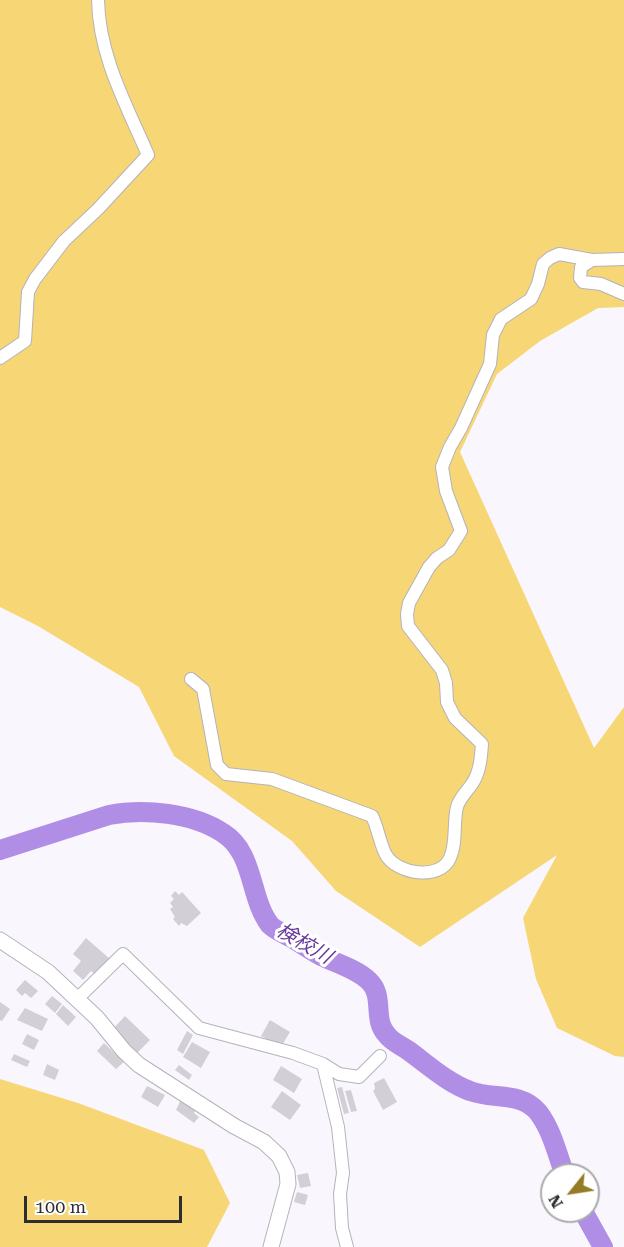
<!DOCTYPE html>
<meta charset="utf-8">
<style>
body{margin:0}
#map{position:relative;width:624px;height:1247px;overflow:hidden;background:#f9f7fd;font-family:"Roboto Serif",serif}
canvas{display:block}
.north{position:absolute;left:540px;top:1163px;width:60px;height:60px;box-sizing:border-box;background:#fff;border:2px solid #ababac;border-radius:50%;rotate:240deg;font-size:16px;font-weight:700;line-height:24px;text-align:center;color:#2e2d2f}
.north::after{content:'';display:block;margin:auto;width:21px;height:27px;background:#957b23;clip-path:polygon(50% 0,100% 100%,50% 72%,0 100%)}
.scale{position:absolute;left:24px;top:1196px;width:158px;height:27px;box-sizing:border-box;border:3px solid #2e2d2f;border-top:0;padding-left:8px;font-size:18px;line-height:21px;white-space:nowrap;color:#2e2d2f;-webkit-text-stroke:4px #fff;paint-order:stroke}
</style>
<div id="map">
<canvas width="624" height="1247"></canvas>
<div class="north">N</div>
<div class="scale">100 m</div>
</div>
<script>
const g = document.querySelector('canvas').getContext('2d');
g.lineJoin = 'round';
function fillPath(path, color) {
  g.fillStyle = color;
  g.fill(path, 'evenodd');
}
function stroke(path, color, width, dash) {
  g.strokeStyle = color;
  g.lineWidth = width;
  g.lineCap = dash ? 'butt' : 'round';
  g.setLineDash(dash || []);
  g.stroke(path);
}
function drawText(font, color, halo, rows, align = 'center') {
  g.font = font + ' "Roboto Serif","Noto Sans JP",serif';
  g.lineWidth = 6;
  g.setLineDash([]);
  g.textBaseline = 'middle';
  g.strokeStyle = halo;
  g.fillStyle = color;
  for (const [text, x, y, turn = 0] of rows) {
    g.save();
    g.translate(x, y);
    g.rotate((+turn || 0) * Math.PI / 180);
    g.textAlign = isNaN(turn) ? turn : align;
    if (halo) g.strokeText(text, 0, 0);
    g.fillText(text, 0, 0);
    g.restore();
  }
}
const green = new Path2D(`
 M0 0H624V307L598 308 540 341 497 374 460 452 594 748 624 707V1057L615 1056 557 1028 536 979 523 918 557 855 420 947 336 891 292 841 174 756 139 687 38 626 0 607Z
 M0 1079 78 1103 204 1150 230 1203 207 1247H0Z`);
const river = new Path2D(`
 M0 850 109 815C144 808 193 813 223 833 255 853 249 898 270 925 275 930 284 934 290 937 300 943 310 950 321 956 336 963 357 969 369 981 385 996 372 1020 387 1035 392 1042 402 1046 409 1051 428 1065 448 1083 470 1091 493 1100 520 1091 538 1112 552 1130 557 1154 565 1175
 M583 1211 603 1247`);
const building = new Path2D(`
 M175 891 179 895 182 892 201 913 187 926 181 923 179 926 173 919 175 917 170 909 173 907 170 903 174 899 171 896Z
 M86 938 110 959 96 975 91 971 83 980 73 971 81 961 73 954Z
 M25 980 38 991 31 998 25 993 22 996 16 990Z
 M52 996 62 1004 55 1013 45 1004Z
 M0 1002 10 1009 2 1021 0 1020Z
 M63 1005 76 1017 68 1026 56 1014Z
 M25 1008 48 1019 42 1031 17 1020Z
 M125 1016 150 1040 137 1053 113 1029Z
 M270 1020 290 1032 281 1047 261 1036Z
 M187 1031 193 1035 183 1054 177 1050Z
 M27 1034 39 1040 34 1050 22 1044Z
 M192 1042 210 1052 201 1068 183 1057Z
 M104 1043 124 1062 116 1069 97 1051Z
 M14 1054 30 1061 27 1067 11 1060Z
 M47 1064 59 1070 55 1080 43 1075Z
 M179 1065 192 1075 189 1080 175 1070Z
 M281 1066 302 1079 294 1093 273 1080Z
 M384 1078 397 1102 383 1110 373 1091 375 1089 374 1083Z
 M147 1086 165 1095 158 1107 141 1097Z
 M342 1087 349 1113 344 1114 337 1088Z
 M351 1090 357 1111 351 1112 345 1091Z
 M282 1091 301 1105 290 1120 271 1107Z
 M182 1097 197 1108 194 1113 199 1117 194 1123 176 1110Z
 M308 1173 311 1186 300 1188 297 1175Z
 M297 1192 308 1195 305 1205 294 1202Z`);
const minor = new Path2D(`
 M592 260 581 267 580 278 583 282 601 284 624 294
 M0 358 25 341 28 292 35 279 64 241 98 209 148 155C126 104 99 56 98 0
 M191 679 203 689 217 765 226 774 272 779 372 816C378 828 380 844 386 855 397 874 440 881 450 858 457 843 453 823 457 807 459 799 467 791 472 784 480 772 481 758 482 744L455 718 447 702 446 683 442 670 408 626 407 614 409 603 429 567 437 558 449 550 461 531 446 491 442 467 450 447 461 428 490 364 493 335 501 319 531 299 538 284 543 264 550 258 559 254 592 260 624 259
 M77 999 123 954 199 1028 293 1053 323 1064 339 1074 359 1077 380 1056
 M323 1064 338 1127 343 1173 340 1194 342 1228 347 1247`);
const tertiary = new Path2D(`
 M0 940 48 972 97 1018 124 1051 139 1065 234 1126 264 1142 279 1156 287 1172 288 1184 271 1247`);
const waterNames = [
 ["検校川",304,944,30]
];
fillPath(green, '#f6d675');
stroke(river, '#b18ee5', 20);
fillPath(building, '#d2d0d6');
stroke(minor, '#b5b3b9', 14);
stroke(tertiary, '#b5b3b9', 17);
stroke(minor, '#fff', 12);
stroke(tertiary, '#fff', 15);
drawText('italic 20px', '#66389c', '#fff', waterNames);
</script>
